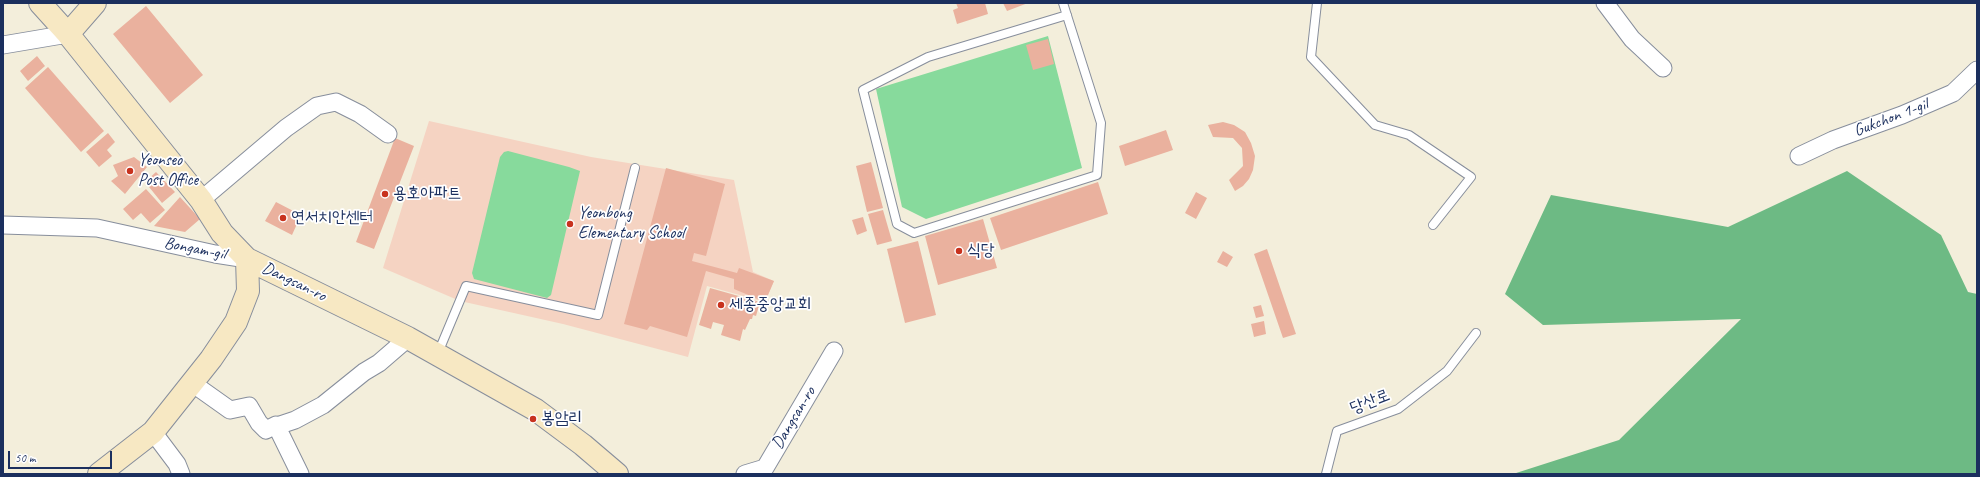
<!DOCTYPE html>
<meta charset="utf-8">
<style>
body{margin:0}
#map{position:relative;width:1980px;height:477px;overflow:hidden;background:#f3eedb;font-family:Caveat,sans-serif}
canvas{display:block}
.frame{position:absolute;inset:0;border:4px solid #1b2f5e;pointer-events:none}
.scale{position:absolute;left:8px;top:451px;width:104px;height:18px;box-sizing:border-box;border:2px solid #1b2f5e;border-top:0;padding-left:5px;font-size:12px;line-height:14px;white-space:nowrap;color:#1b2f5e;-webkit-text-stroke:3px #fff;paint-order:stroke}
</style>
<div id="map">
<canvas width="1980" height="477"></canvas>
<div class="frame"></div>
<div class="scale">50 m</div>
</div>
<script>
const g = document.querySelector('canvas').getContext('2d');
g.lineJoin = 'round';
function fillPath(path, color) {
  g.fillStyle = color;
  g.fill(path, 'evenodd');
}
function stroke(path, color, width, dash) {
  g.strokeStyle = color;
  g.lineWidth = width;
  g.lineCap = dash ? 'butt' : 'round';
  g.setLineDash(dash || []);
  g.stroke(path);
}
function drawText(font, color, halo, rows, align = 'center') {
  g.font = font + ' Caveat,"Poor Story",sans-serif';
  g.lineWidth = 3.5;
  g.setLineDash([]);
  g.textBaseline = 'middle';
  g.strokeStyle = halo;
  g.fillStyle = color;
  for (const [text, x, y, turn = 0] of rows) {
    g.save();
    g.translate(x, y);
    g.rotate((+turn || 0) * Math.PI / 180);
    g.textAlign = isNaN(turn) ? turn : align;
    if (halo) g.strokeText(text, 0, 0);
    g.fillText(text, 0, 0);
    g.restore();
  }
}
const built = new Path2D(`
 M429 121 591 157 734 180 753 272 774 281 765 302 707 286 688 357 563 324 460 301 383 268Z`);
const green = new Path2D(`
 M1048 36 1082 168 926 219 902 207 876 89Z
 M508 151 569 167 580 171 551 295 547 298 474 279 472 273 500 157 504 152Z`);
const forest = new Path2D(`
 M1847 171 1941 235 1968 292 1977 294V474H1513L1619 440 1741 319 1543 325 1505 294 1551 195 1728 227Z`);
const building = new Path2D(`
 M956 3H985L988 14 957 24 953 10 958 8Z
 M1003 3H1028L1007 11Z
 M146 6 203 75 170 103 113 34Z
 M1048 39 1054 64 1033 70 1026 45Z
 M37 56 45 66 28 81 20 71Z
 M48 67 104 131 81 152 25 88Z
 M1223 122 1234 125 1245 132 1251 143 1255 156 1253 170 1249 179 1243 186 1235 191 1229 180 1243 166 1242 148 1233 138 1213 137 1208 125Z
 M1166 130 1173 150 1125 166 1119 146Z
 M108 133 115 142 107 150 112 156 99 167 86 152Z
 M395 138 414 146 374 249 356 242Z
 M134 157 147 167 125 194 111 181 118 176 113 165Z
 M871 162 883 208 867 212 856 166Z
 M666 168 725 184 706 256 694 253 692 261 737 273 739 268 774 281 765 302 734 289V279L706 271 687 337 650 326 647 330 624 324Z
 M156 172 175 192 162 203 145 182Z
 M1098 182 1108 214 1001 250 990 218Z
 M146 189 165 210 150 223 141 213 133 220 123 209Z
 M1196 192 1207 198 1196 219 1185 213Z
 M180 197 200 219 185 232 154 226Z
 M276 202 301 215 292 235 265 221Z
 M883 210 892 241 877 245 868 214Z
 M863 217 867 231 857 235 852 220Z
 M983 219 997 268 938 285 925 236Z
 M918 241 936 315 905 323 887 249Z
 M1267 249 1296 334 1283 338 1254 254Z
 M1223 251 1233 257 1227 267 1217 262Z
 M710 288 760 302 756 316 753 315 752 319H750L745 330 743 329 740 341 721 335 724 325 713 322 711 329 699 325Z
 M1261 305 1264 316 1256 318 1253 307Z
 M1264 321 1266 334 1254 337 1251 324Z`);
const lane = new Path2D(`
 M1063 3 1101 123 1097 175 914 233 897 224 863 90 928 57 1067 15
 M1317 3 1311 57 1375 125 1409 135 1471 177 1433 225
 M438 353 466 286 598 315 635 168
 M1326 474 1337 431 1398 409 1447 371 1476 333`);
const street = new Path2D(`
 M1605 3 1632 39 1663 68
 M3 45 68 34
 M1799 156 1833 140 1902 115 1953 93 1977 70
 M201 200 286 128 317 106 336 102 360 114 388 134
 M3 225 97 228 215 254 247 259
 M192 383 230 410 249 406 259 423 266 430 276 425 300 474
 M277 426 295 420 323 405 364 372 379 363 408 338
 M153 432 177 464 181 474
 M745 474 765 468 834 351`);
const secondary = new Path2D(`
 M40 3 68 34 201 200 222 233 247 259 408 338 536 410 583 445 617 474
 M68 34 95 3
 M99 474 153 432 211 359 236 322 248 291 247 259`);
const markers = [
 [130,171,4,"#c8321e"],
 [385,194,4,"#c8321e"],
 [283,218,4,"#c8321e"],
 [570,224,4,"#c8321e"],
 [959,251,4,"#c8321e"],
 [721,305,4,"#c8321e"],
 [533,419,4,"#c8321e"]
];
const streetNames = [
 ["Gukchon 1-gil",1891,118,-21],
 ["Bongam-gil",195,249,11],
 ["Dangsan-ro",294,282,26],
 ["당산로",1370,402,-21],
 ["Dangsan-ro",794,418,-59]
];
const poiNames = [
 ["Yeonseo",138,161],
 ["Post Office",138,181],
 ["용호아파트",393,194],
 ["Yeonbong",578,214],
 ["Elementary School",578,234],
 ["연서치안센터",291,218],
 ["식당",967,251],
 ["세종중앙교회",729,305],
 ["봉암리",541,419]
];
fillPath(built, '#f5d3c2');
fillPath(green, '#87da9c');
fillPath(forest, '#6dba84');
fillPath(building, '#eab19e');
stroke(lane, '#878e9c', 10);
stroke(street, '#878e9c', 19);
stroke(secondary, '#878e9c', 24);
stroke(lane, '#fff', 8);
stroke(street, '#fff', 17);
stroke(secondary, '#f7e8c3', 22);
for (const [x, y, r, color] of markers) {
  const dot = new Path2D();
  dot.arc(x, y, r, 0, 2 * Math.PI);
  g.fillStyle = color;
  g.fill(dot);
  stroke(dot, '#fff', 1.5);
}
drawText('17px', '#1b2f5e', '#fff', streetNames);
drawText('17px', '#1b2f5e', '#fff', poiNames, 'left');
</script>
